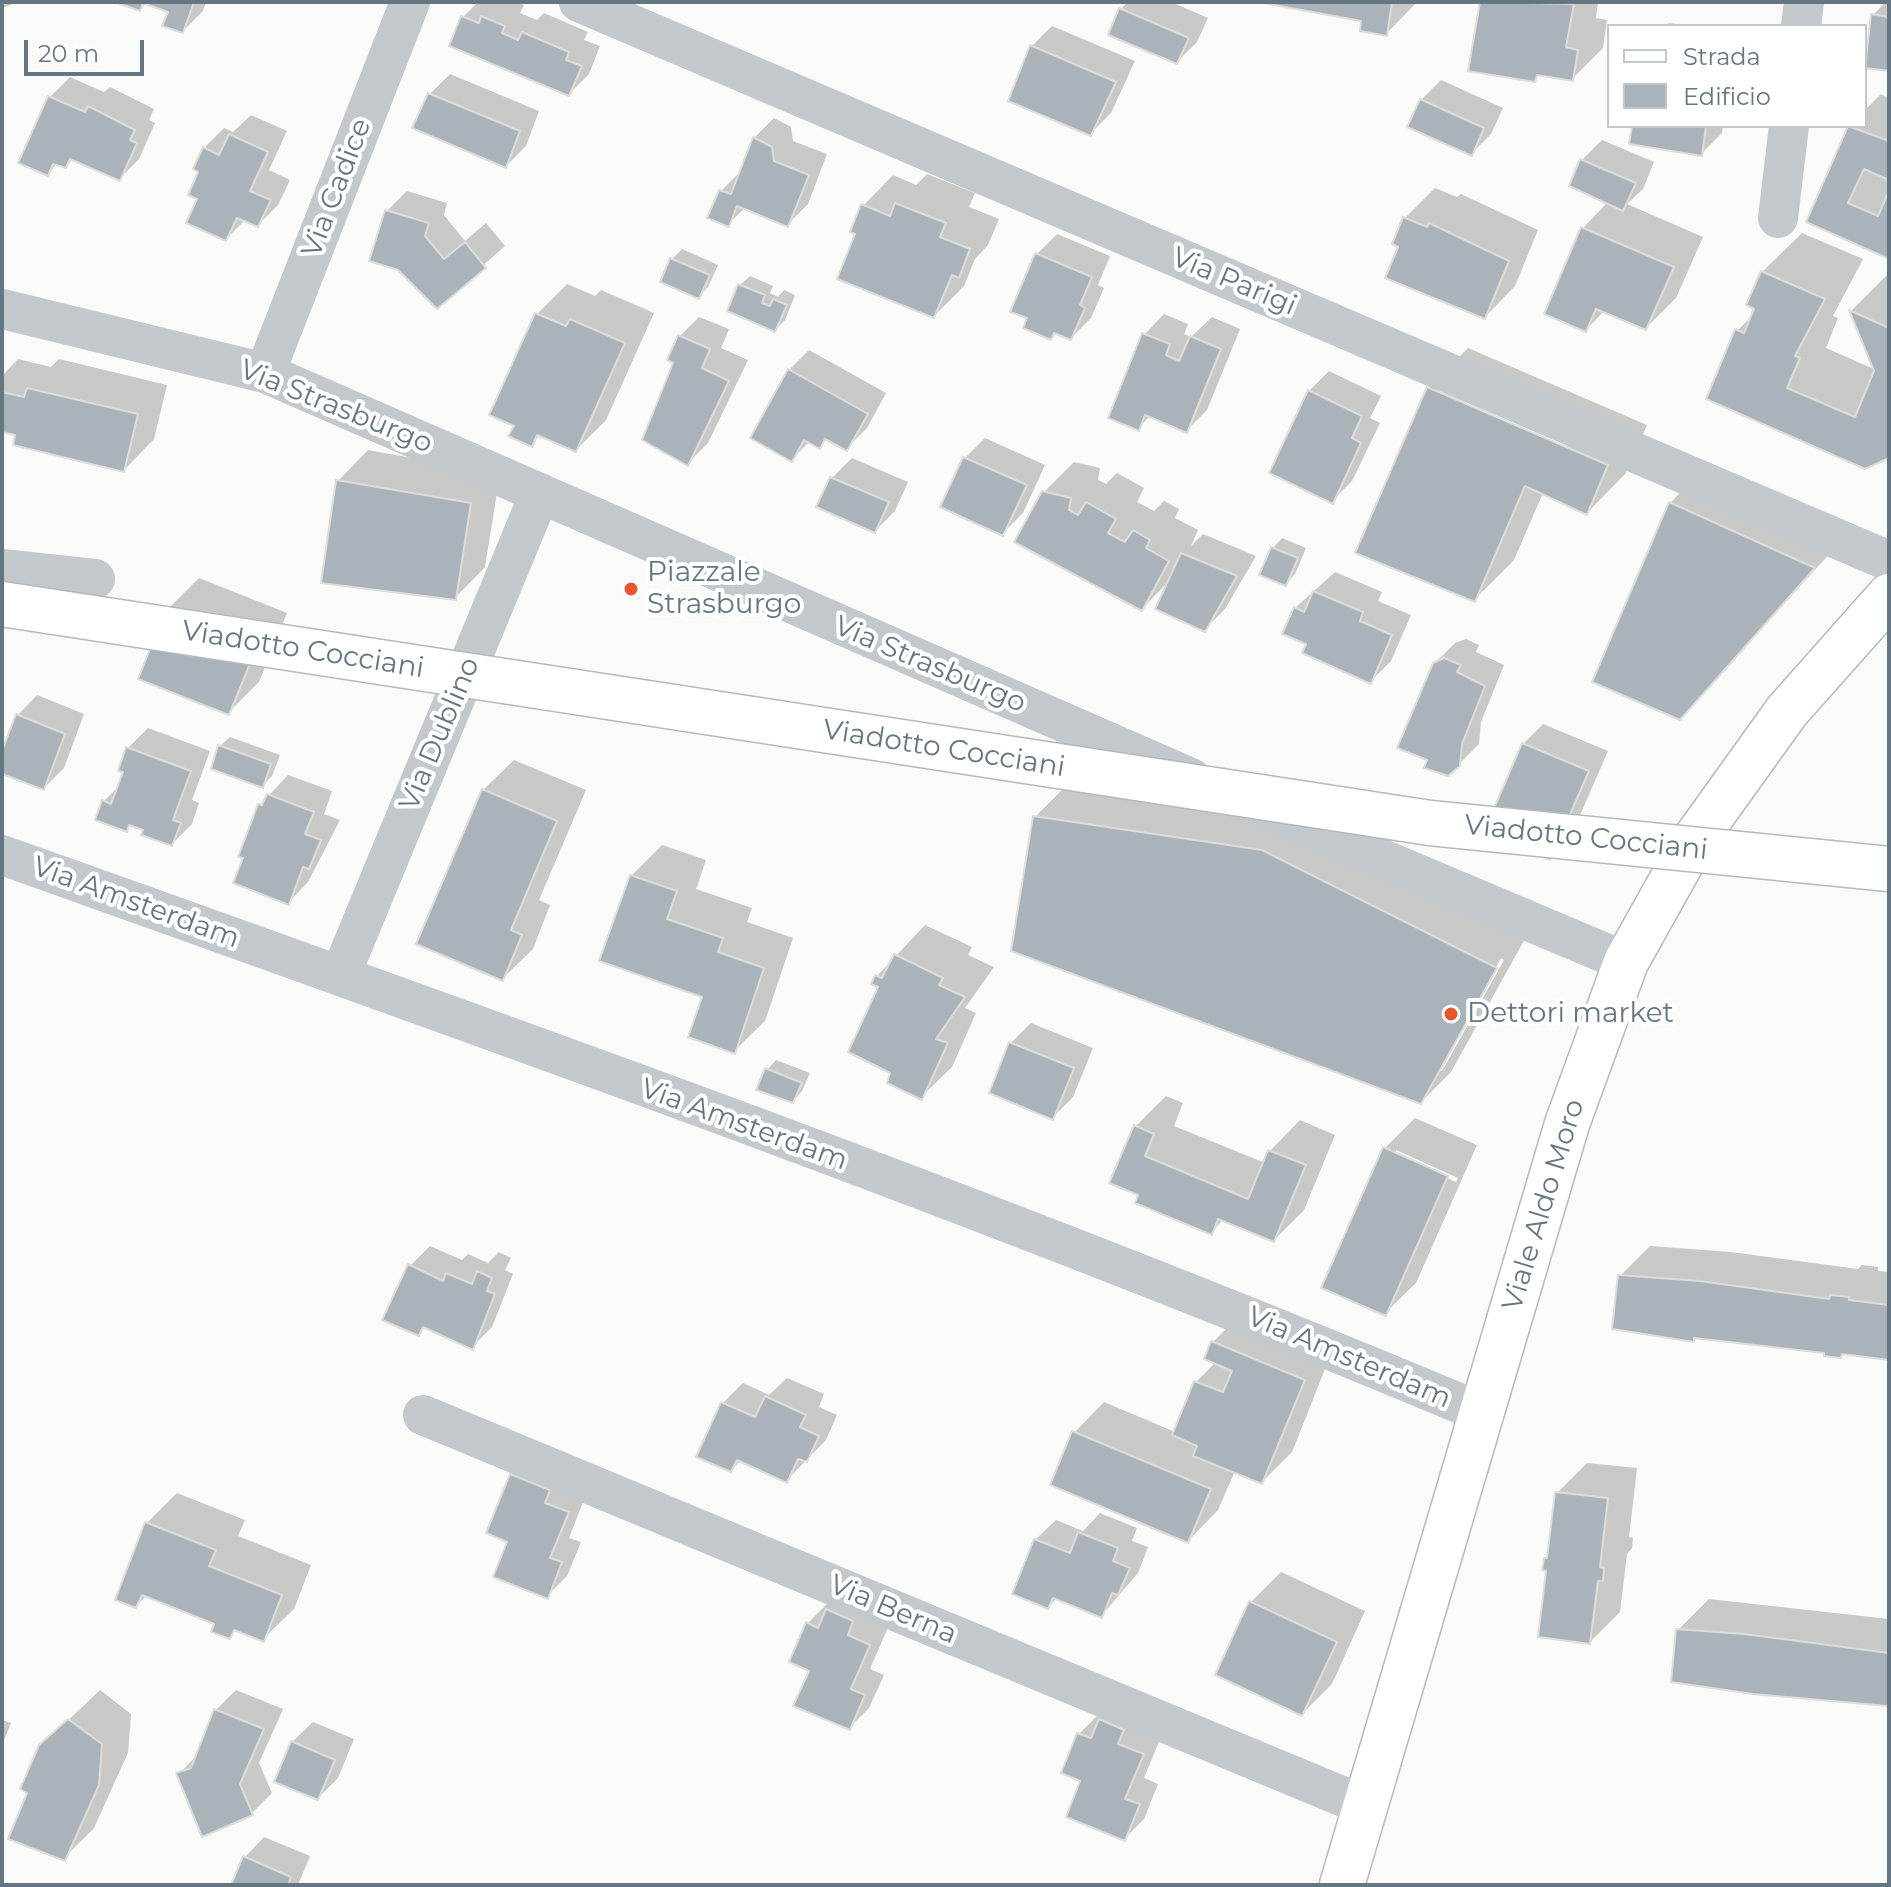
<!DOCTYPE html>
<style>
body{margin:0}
#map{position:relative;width:1891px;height:1887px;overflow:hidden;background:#fafaf8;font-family:Montserrat,sans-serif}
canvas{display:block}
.frame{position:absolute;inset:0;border:4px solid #657683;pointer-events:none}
.legend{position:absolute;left:1607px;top:24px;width:260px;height:104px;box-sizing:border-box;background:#fff;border:2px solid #c1c8cd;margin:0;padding:10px 14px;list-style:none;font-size:24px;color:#657683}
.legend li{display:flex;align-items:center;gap:16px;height:40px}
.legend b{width:40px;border:2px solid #c1c8cd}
.scale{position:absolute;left:24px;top:40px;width:120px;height:36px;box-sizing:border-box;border:4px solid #657683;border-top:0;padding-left:10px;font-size:24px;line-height:28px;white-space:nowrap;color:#657683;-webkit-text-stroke:6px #fff;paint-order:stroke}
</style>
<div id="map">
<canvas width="1891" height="1887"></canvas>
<div class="frame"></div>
<ul class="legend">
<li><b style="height:10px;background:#fff"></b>Strada</li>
<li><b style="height:22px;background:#aab3b9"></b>Edificio</li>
</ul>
<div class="scale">20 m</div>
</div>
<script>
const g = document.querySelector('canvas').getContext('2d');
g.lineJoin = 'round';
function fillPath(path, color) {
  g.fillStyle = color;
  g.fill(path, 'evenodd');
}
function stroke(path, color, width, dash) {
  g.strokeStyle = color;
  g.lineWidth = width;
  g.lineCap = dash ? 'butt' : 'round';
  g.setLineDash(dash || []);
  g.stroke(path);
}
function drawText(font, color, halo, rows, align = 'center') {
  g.font = font + ' Montserrat,sans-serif';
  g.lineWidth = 8;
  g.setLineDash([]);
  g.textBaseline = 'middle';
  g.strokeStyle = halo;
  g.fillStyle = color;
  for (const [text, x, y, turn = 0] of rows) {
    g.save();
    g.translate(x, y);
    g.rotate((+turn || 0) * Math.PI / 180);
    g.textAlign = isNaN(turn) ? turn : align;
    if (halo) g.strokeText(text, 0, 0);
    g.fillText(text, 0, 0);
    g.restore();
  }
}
const shadow = new Path2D(`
 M2 2H19L2 8Z
 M120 2H206L203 11 183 31 170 11 147 2 140 9Z
 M478 2H515L524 5 520 13 537 20 544 13 588 32 584 40 600 46 589 74 569 94 463 17Z
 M1128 2H1171L1208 18 1197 42 1177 62 1121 9Z
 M1417 2 1386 34 1363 20 1260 3Z
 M1482 2H1598L1596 18 1607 20 1603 48 1572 79 1541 73 1534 80 1471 70Z
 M1886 2H1889V69L1873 15Z
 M1669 23 1689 26H1666Z
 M1052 26 1135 61 1111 113 1091 133 1010 100 1032 46Z
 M450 74 539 111 526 146 506 166 430 94Z
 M70 77 104 92 110 87 154 109 149 120 155 123 139 159 119 179 73 159 66 166 58 163 48 173 50 97Z
 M1441 80 1503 108 1491 134 1471 154 1421 100Z
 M1881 94 1889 98V257L1808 221 1850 126H1865V110Z
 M251 115 287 131 269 170 290 180 278 205 258 225 246 219 226 239 200 198 204 148 224 128 233 132Z
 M774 118 791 127 793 141 827 154 808 204 788 224 746 207 728 224 721 191 742 170 754 138Z
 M1634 126H1723L1722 133 1701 154Z
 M1602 140 1654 162 1643 189 1627 204 1703 237 1676 298 1646 328 1605 310 1586 330 1583 228 1608 202 1582 160Z
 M927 174 975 193 969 207 999 219 988 245 975 259 964 286 934 316 857 233 863 206 893 175 916 185Z
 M1435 188 1457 197 1461 194 1538 230 1515 286 1485 317 1400 246 1405 218Z
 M407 191 447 203 444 215 465 241 486 223 505 246 437 306 387 211Z
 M1802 233 1863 259 1833 316 1838 318 1826 348 1876 370 1851 311 1889 273V456L1708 398 1737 331 1755 313 1762 272Z
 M1057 234 1110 256 1098 285 1104 288 1091 318 1071 338 1057 332 1051 338 1030 317 1037 254Z
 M682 249 718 265 708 287 699 296 663 281 672 259Z
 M750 276 773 286 770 293 778 297 784 290 795 295 785 320 775 330 740 285Z
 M567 284 595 296 601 290 654 313 606 420 576 450 541 434 531 445 516 425 537 314Z
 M1164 314 1188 324 1184 334 1191 337 1212 317 1240 329 1207 410 1187 430 1151 415 1138 428 1144 335Z
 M699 317 729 329 721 348 748 360 708 443 688 463 676 362 679 337Z
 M1468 348 1647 425 1626 473 1587 513 1543 493 1514 560 1474 600 1429 388ZM1438 389 1568 446 1565 449 1437 393Z
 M809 350 886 393 867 428 847 448 828 438 819 446 810 441 792 459 789 370Z
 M18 359 51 367 59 359 167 385 154 439 124 470 2 430V376Z
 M1329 371 1381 396 1370 418 1380 423 1352 481 1332 501 1309 391Z
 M985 438 1045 465 1023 513 1003 533 965 458Z
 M368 450 500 474 485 567 455 598 338 481Z
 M852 458 908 482 895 511 875 531 832 478Z
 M1074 462 1100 468 1098 480 1106 484 1117 473 1144 488 1137 502 1154 511 1164 501 1179 509 1175 518 1198 530 1191 546 1203 534 1256 556 1225 609 1204 630 1169 581 1142 609 1044 492Z
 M1710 463 1853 528 1680 718 1670 503Z
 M1282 538 1306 548 1295 574 1285 584 1273 548Z
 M1335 572 1382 592 1378 601 1411 615 1391 661 1371 681 1308 643 1295 608Z
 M199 578 287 613 259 682 228 713 168 609Z
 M1466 639 1479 645 1476 652 1504 665 1481 722 1479 744 1459 764 1429 759 1434 664 1455 643Z
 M37 695 84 714 64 768 44 788 2 772V756L17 716Z
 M1543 724 1608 751 1570 838 1523 744Z
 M148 728 210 751 192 800 199 803 192 824 172 844 132 824 126 830 104 801 120 785 128 748Z
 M230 737 280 755 272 776 262 786 220 746Z
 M514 760 586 790 539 900 550 905 533 949 502 979 483 790Z
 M288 775 332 791 324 814 340 820 308 882 288 903 260 805Z
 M1065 787 1293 821 1526 937 1451 1072 1421 1102 1035 817ZM1501 958 1504 960 1442 1071H1438Z
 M662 845 706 860 696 889 752 908 747 922 793 938 765 1021 734 1051 631 876Z
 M925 925 972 947 968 955 994 967 965 1008 976 1013 952 1067 921 1097 893 1072 877 976Z
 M1031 1023 1093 1048 1073 1097 1053 1117 1011 1043Z
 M776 1060 810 1073 802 1091 793 1101 767 1070Z
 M1166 1096 1183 1103 1174 1126 1265 1163 1270 1151 1300 1120 1335 1135 1304 1210 1274 1240 1224 1219 1211 1232 1112 1182 1136 1126Z
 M1415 1118 1477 1145 1416 1283 1385 1313V1148ZM1396 1150 1458 1178 1456 1182 1396 1155Z
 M430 1246 462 1260 468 1254 488 1263 499 1252 511 1258 505 1270 513 1274 492 1327 472 1347 426 1326 419 1334 410 1266Z
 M1650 1246 1731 1252 1858 1269 1862 1265 1878 1267V1271L1889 1272V1358L1844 1352 1841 1356 1826 1351 1697 1336 1693 1340 1620 1276Z
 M1243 1312 1333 1349 1292 1452 1262 1482 1235 1471 1218 1510 1188 1541 1074 1433 1104 1402 1175 1432 1196 1382 1216 1362 1213 1342Z
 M787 1378 824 1394 819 1407 837 1415 826 1440 787 1480 741 1460 731 1470 699 1456 723 1403 743 1383 769 1395Z
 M532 1455 587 1492 569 1538 581 1542 567 1576 547 1596 510 1540 512 1475Z
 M1587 1463 1637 1468 1629 1537 1633 1538 1632 1548 1627 1554 1620 1612 1590 1642 1546 1559 1550 1555 1557 1493Z
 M177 1493 245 1520 238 1536 311 1565 294 1609 263 1639 237 1629 229 1637 216 1623 147 1595 136 1606 147 1523Z
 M1100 1513 1137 1528 1132 1541 1148 1547 1138 1573 1102 1615 1057 1598 1048 1607 1035 1540 1056 1520 1083 1531Z
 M1281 1572 1365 1611 1332 1684 1302 1714 1251 1602Z
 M1709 1599 1889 1619V1704L1678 1630Z
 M828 1603 889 1625 870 1669 884 1675 869 1708 849 1728 808 1623Z
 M100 1690 131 1714 128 1753 94 1828 64 1858 30 1792 40 1747Z
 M236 1690 283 1709 259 1763 272 1793 252 1813 203 1834 179 1774 198 1754 216 1710Z
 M1099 1714 1162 1734 1144 1778 1158 1784 1144 1819 1124 1839 1079 1734Z
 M2 1720 11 1723 2 1745Z
 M313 1722 354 1739 338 1778 318 1798 292 1742Z
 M264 1837 310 1856 298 1885H233L244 1858Z`);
const building = new Path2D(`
 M115 2H194L183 33 162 26 168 12 143 3 140 11Z
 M1258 2H1392L1387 36 1360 31 1361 21Z
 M1480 2 1574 4 1566 47 1578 50 1573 81 1537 75 1535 82 1468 71Z
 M1119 8 1189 38 1177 64 1108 35Z
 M1871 14 1889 17V71L1865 68Z
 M461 16 479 23 481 16 505 26 502 33 518 40 522 32 569 52 566 60 582 66 569 96 449 46Z
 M1030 45 1116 82 1091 136 1008 101Z
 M428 93 520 131 506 168 412 128Z
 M48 96 85 112 88 106 135 130 130 140 137 143 120 181 70 159 66 168 53 164 48 176 18 163Z
 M1420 99 1484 128 1472 156 1407 127Z
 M1632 126H1706L1702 156 1629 144Z
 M1848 126 1889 141V180L1864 169 1848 203 1878 216 1889 191V259L1806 222Z
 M229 134 268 152 250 191 271 200 258 227 237 218 226 241 186 223 197 199 188 195 198 172 193 169 203 147 219 155Z
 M753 137 772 147 774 161 809 175 788 227 737 206 729 227 707 218 719 190 731 194Z
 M1580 159 1636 183 1623 211 1569 186Z
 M895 203 946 223 940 237 970 249 959 278 952 275 934 318 837 279 855 234 850 232 861 204 890 216Z
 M385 210 429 223 425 236 444 259 465 242 486 268 437 309 398 270 369 261Z
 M1403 217 1427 227 1429 223 1509 261 1485 319 1385 278 1398 247 1392 244Z
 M1581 227 1674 267 1646 330 1596 309 1586 332 1544 314Z
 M1035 253 1092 277 1080 305 1085 308 1071 340 1054 333 1051 340 1023 328 1027 318 1010 312Z
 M670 258 710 275 699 299 660 282Z
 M1761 271 1825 299 1795 356 1800 358 1787 388 1855 417 1874 371 1849 310 1889 328V458L1865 469 1706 399 1735 329 1744 333 1754 309 1746 305Z
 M738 284 765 295 762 303 770 306 773 299 787 305 775 332 727 311Z
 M535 313 566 326 570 319 625 343 576 452 537 435 532 447 508 436 514 426 489 415Z
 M1142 333 1170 344 1166 355 1179 361 1190 336 1221 349 1187 433 1145 415 1139 431 1108 418Z
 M678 335 710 349 702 368 729 381 688 466 642 440 673 363 667 360Z
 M788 369 868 414 847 451 825 439 820 449 804 440 792 462 750 438Z
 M1427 387 1608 465 1587 515 1525 486 1475 602 1355 553Z
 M27 388 138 414 124 472 13 445 15 435 2 432V392L24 397Z
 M1308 390 1362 416 1352 438 1361 443 1333 504 1269 473Z
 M963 457 1027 485 1003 536 940 507Z
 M830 477 889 502 875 533 816 507Z
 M336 480 471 503 456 600 321 583Z
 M1042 491 1071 498 1069 510 1078 515 1086 502 1116 519 1108 533 1125 542 1133 530 1150 540 1146 548 1169 561 1142 611 1014 542Z
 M1669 502 1815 568 1680 720 1592 682Z
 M1271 547 1298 558 1286 586 1259 575Z
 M1181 553 1237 576 1205 632 1155 609Z
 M1313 591 1363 612 1360 621 1392 635 1371 684 1302 653 1306 644 1282 634 1294 607 1304 612Z
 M167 607 258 644 229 715 138 679Z
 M1444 658 1461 665 1457 672 1485 686 1462 744 1460 766 1448 776 1424 768 1427 760 1397 748 1433 663Z
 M16 714 65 734 44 790 2 774V751Z
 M1522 743 1589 771 1550 860 1484 832Z
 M218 745 271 764 263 788 211 769Z
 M126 747 191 771 173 820 181 823 172 846 141 835 143 830 129 825 127 832 95 820 102 800 111 804 123 772 118 771Z
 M482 789 557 821 511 930 522 935 503 981 416 944Z
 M267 794 314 812 305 834 321 840 309 869 303 867 289 905 233 883 243 858 238 857 258 804 262 805Z
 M1033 816 1262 850 1497 968 1421 1104 1011 951Z
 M630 875 677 891 667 919 723 938 718 952 764 968 735 1054 688 1037 702 997 599 961Z
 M894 954 943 978 939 985 965 997 936 1039 948 1043 922 1100 887 1083 890 1073 848 1052 878 987 871 984 875 975 882 978Z
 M1009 1042 1074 1068 1053 1120 989 1093Z
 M765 1068 802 1083 793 1103 756 1090Z
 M1134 1125 1154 1134 1145 1156 1248 1199 1268 1150 1306 1165 1274 1242 1218 1219 1212 1235 1135 1203 1138 1195 1109 1183Z
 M1383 1147 1448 1176 1386 1316 1321 1288Z
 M408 1264 443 1281 446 1273 472 1284 477 1271 492 1278 487 1291 495 1294 473 1350 423 1327 419 1336 382 1320Z
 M1618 1275 1700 1281 1829 1299 1830 1295 1849 1297V1300L1889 1305V1360L1842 1354 1841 1358 1824 1356V1353L1694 1338V1342L1612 1329Z
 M1211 1341 1305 1380 1262 1484 1193 1456 1197 1446 1172 1435 1194 1381 1223 1392 1232 1371 1204 1359Z
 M765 1396 806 1415 800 1427 819 1436 807 1462 798 1459 787 1483 737 1460 731 1472 696 1457 721 1402 755 1417Z
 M1072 1431 1211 1489 1188 1543 1050 1485Z
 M510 1474 550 1490 545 1503 569 1512 550 1558 562 1562 548 1599 493 1577 507 1542 486 1533Z
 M1555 1492 1608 1498 1600 1567 1604 1568 1603 1581H1598L1590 1644 1538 1637 1546 1571 1542 1570 1544 1558H1547Z
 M145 1522 216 1550 209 1566 282 1595 264 1642 234 1630 230 1639 211 1632 214 1624 142 1595 136 1608 115 1600Z
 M1078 1532 1118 1548 1113 1561 1130 1568 1118 1595 1112 1593 1102 1618 1053 1598 1048 1609 1012 1594 1034 1539 1070 1553Z
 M1249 1601 1337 1642 1302 1716 1215 1675Z
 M826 1609 853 1621 848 1635 870 1645 851 1689 865 1695 850 1730 793 1706 809 1671 789 1662 806 1622 818 1628Z
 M1676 1629 1744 1634 1889 1653V1710L1888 1706 1753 1694 1671 1682Z
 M214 1709 264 1729 240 1784 253 1815 202 1837 176 1773 191 1768Z
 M68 1719 102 1744 99 1785 65 1861 8 1839 27 1793 20 1789 39 1745Z
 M1099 1719 1124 1730 1118 1744 1144 1754 1125 1799 1140 1804 1125 1841 1066 1817 1080 1781 1061 1773 1077 1733 1091 1738Z
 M291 1741 335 1760 318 1800 274 1782Z
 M243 1856 291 1877 288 1885H231Z`);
const minor = new Path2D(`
 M579 2 1889 561
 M1801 26 1804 2
 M1778 218 1789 126
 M2 309 265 373 1191 778
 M265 373 410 2
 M2 569 95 579
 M1254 805 1626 962
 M2 855C498 1032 995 1208 1480 1412
 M340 976 540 493
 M423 1415 1363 1805`);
const major = new Path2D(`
 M1342 1885 1567 1124 1626 962 1693 842 1787 711 1889 596`);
const highwayBridge = new Path2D(`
 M2 604 1430 823 1889 869`);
const markers = [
 [631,589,8,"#e4572e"],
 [1451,1014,8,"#e4572e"]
];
const streetNames = [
 ["Via Cadice",337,188,-69],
 ["Via Parigi",1234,282,23],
 ["Via Strasburgo",336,407,22],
 ["Viadotto Cocciani",303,650,9],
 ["Via Strasburgo",930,665,23],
 ["Via Dublino",440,734,-67],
 ["Viadotto Cocciani",944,749,9],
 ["Viadotto Cocciani",1586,838,6],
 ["Via Amsterdam",136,903,20],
 ["Via Amsterdam",744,1125,20],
 ["Viale Aldo Moro",1544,1205,-73],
 ["Via Amsterdam",1349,1358,23],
 ["Via Berna",893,1610,23]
];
const poiNames = [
 ["Piazzale",647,573],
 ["Strasburgo",647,605],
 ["Dettori market",1467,1014]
];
fillPath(shadow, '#0003');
fillPath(building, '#aab3b9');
stroke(building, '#dcdcda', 2);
stroke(major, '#b5babe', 47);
stroke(minor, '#c3c8cc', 40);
stroke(major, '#fff', 44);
stroke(highwayBridge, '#b4b9bd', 47, []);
stroke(highwayBridge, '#fff', 44);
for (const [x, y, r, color] of markers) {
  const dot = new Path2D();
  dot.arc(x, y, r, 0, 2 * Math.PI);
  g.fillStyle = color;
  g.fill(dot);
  stroke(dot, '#fff', 3);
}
drawText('28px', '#657683', '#fff', streetNames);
drawText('28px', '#657683', '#fff', poiNames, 'left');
</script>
